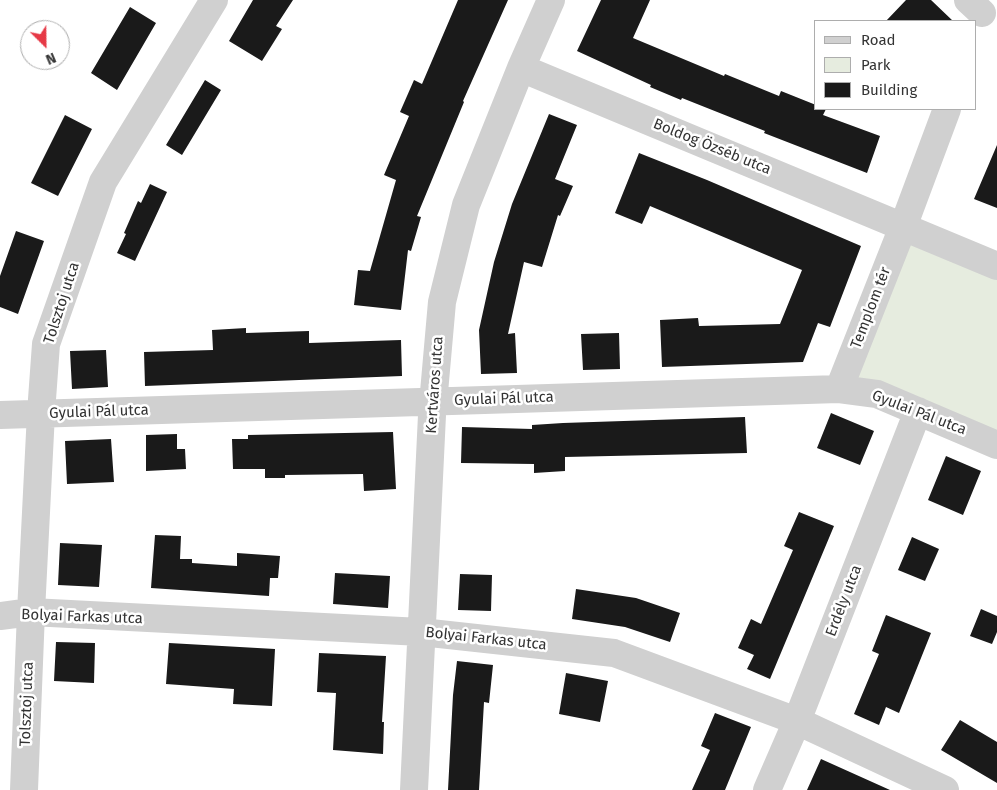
<!DOCTYPE html>
<meta charset="utf-8">
<style>
body{margin:0}
#map{position:relative;width:997px;height:790px;overflow:hidden;background:#fff;font-family:"Fira Sans",sans-serif}
canvas{display:block}
.legend{position:absolute;left:814px;top:20px;width:162px;height:90px;box-sizing:border-box;background:#fff;border:1px solid #adadad;margin:0;padding:6px 9px;list-style:none;font-size:15px;color:#333}
.legend li{display:flex;align-items:center;gap:10px;height:25px}
.legend b{width:25px;border:1px solid #adadad}
.north{position:absolute;left:20px;top:20px;width:50px;height:50px;box-sizing:border-box;background:#fff;border:1px solid #adadad;border-radius:50%;rotate:157deg;font-size:14px;font-weight:700;line-height:20px;text-align:center;color:#333}
.north::after{content:'';display:block;margin:auto;width:18px;height:22px;background:#e63946;clip-path:polygon(50% 0,100% 100%,50% 72%,0 100%)}
</style>
<div id="map">
<canvas width="997" height="790"></canvas>
<ul class="legend">
<li><b style="height:6px;background:#d0d0d0"></b>Road</li>
<li><b style="height:14px;background:#e6ecdf"></b>Park</li>
<li><b style="height:14px;background:#1a1a1a"></b>Building</li>
</ul>
<div class="north">N</div>
</div>
<script>
const g = document.querySelector('canvas').getContext('2d');
g.lineJoin = 'round';
function fillPath(path, color) {
  g.fillStyle = color;
  g.fill(path, 'evenodd');
}
function stroke(path, color, width, dash) {
  g.strokeStyle = color;
  g.lineWidth = width;
  g.lineCap = dash ? 'butt' : 'round';
  g.setLineDash(dash || []);
  g.stroke(path);
}
function drawText(font, color, halo, rows, align = 'center') {
  g.font = font + ' "Fira Sans",sans-serif';
  g.lineWidth = 5;
  g.setLineDash([]);
  g.textBaseline = 'middle';
  g.strokeStyle = halo;
  g.fillStyle = color;
  for (const [text, x, y, turn = 0] of rows) {
    g.save();
    g.translate(x, y);
    g.rotate((+turn || 0) * Math.PI / 180);
    g.textAlign = isNaN(turn) ? turn : align;
    if (halo) g.strokeText(text, 0, 0);
    g.fillText(text, 0, 0);
    g.restore();
  }
}
const green = new Path2D(`
 M903 227 997 266V445L839 389Z`);
const building = new Path2D(`
 M253 0H293L276 26 282 29 262 61 229 41Z
 M458 0H508L463 101 464 102 417 216 421 217 411 251 408 250 401 310 354 305 358 270 370 271 396 180 384 175 409 116 400 112 414 80 422 84Z
 M601 0H650L633 38 724 76 725 74 779 96 781 91 816 105V109H826L823 115 880 136 867 173 764 133 765 131 682 98 681 100 650 87 651 85 577 51Z
 M906 0H931L953 21H886Z
 M130 7 156 23 117 90 91 73Z
 M205 80 221 90 182 155 166 145Z
 M549 114 577 125 555 179 573 186 560 216 558 215 542 267 524 262 508 334 515 333 517 373 481 374 479 330 494 262 512 204Z
 M65 115 92 129 58 196 31 183Z
 M997 145V208L974 199Z
 M639 153 707 180 861 246 830 327 818 323 803 362 662 367 660 320 698 318 699 326 780 324 802 270 650 206 642 224 615 213Z
 M150 184 167 192 135 261 117 253 126 234 124 233 138 201 141 203Z
 M16 231 44 241 18 314 0 307V276Z
 M246 328V333L309 331V343L401 340 402 376 145 386 144 352 213 350 212 330Z
 M619 333 620 369 583 370 581 334Z
 M106 350 108 387 72 389 70 351Z
 M831 413 874 431 860 465 817 448Z
 M745 417 747 453 565 457V471L534 473V464L461 463 462 427 532 429V425L563 423Z
 M393 432 396 489 364 491 363 474 285 475V478H265V469H233L232 439H248V435Z
 M177 434V449H185L186 469 146 471V435Z
 M111 439 114 482 67 484 65 441Z
 M946 456 981 471 963 515 928 500Z
 M799 512 834 526 770 679 747 669 754 655 738 648 751 619 761 624 793 550 784 546Z
 M155 535 181 536 180 559H192V563L237 566V553L280 556 278 578H270L269 596 151 588Z
 M912 537 939 549 925 581 898 570Z
 M60 543 102 545 99 587 58 585Z
 M335 573 390 576 388 608 333 604Z
 M460 574 492 575 491 611 458 610Z
 M576 589 636 598 680 613 670 642 625 627 572 619Z
 M981 609 997 616V632L992 644 970 636Z
 M886 615 931 633 899 713 886 707 879 725 854 714 879 654 872 651Z
 M56 642 95 643 94 683 54 681Z
 M169 643 275 649 272 706 233 704 234 689 166 684Z
 M319 653 386 656 382 722H384L383 754 333 750 336 693 317 692Z
 M457 661 493 665 489 703 484 702 479 790H448L453 695Z
 M566 673 608 681 600 722 559 714Z
 M715 713 751 727 725 790H692L710 750 701 746Z
 M960 720 997 742V783L941 750Z
 M821 759 890 790H807Z`);
const minor = new Path2D(`
 M968 0 982 13
 M521 68 997 266
 M839 389 903 227 947 109
 M0 415 839 389 877 394 997 445
 M0 616 31 612 421 632 614 653 797 721 945 790
 M24 790 31 612 41 413 46 344 103 182 214 0
 M414 790 432 415 442 302 466 205 521 68 551 0
 M767 790 797 721 918 411`);
const streetNames = [
 ["Boldog Özséb utca",712,147,22],
 ["Tolsztoj utca",62,303,-72],
 ["Templom tér",871,308,-69],
 ["Kertváros utca",435,385,-86],
 ["Gyulai Pál utca",504,399,-2],
 ["Gyulai Pál utca",99,412,-2],
 ["Gyulai Pál utca",919,413,21],
 ["Erdély utca",844,601,-69],
 ["Bolyai Farkas utca",82,617,2],
 ["Bolyai Farkas utca",486,639,6],
 ["Tolsztoj utca",27,704,-88]
];
fillPath(green, '#e6ecdf');
fillPath(building, '#1a1a1a');
stroke(minor, '#d0d0d0', 28);
drawText('15px', '#333', '#fff', streetNames);
</script>
